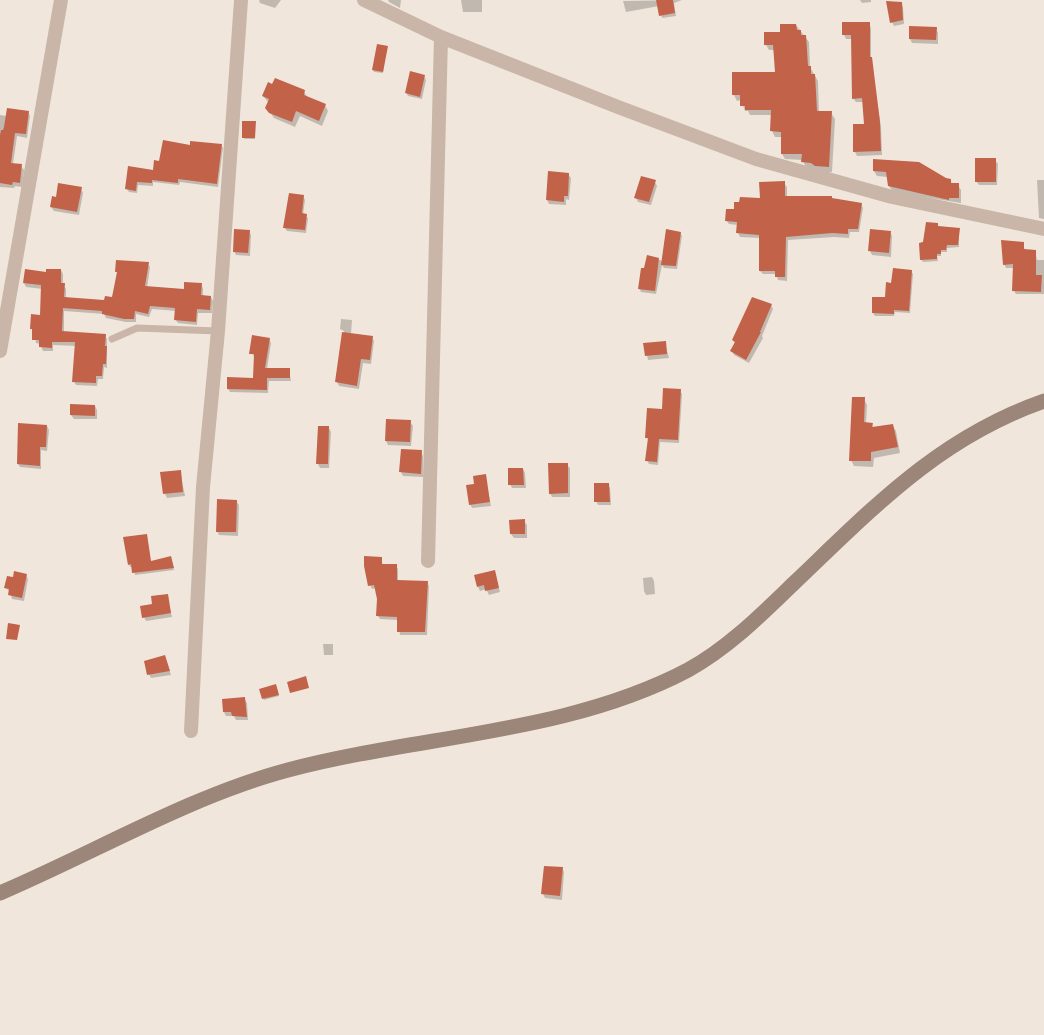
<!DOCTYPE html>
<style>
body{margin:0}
canvas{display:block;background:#f1e6dc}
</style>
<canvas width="1044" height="1035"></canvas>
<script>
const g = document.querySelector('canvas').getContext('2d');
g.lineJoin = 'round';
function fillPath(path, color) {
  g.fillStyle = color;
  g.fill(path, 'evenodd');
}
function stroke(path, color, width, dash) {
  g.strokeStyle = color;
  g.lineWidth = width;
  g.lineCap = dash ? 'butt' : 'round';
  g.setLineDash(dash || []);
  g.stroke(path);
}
const shadow = new Path2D(`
 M259 0H281L275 8 260 3Z
 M388 0H401L400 8 389 2Z
 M461 0H482V12H463Z
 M682 0 674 3 676 16 662 18 659 6 626 12 623 1Z
 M860 0H871V2L862 3Z
 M901 3 903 7 904 24 894 26 892 22Z
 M869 24 871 28V60L881 127 882 155 857 156 855 152 866 125 864 102H856L853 98V39H846L844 35Z
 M796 25 809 42 810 67 818 81 819 113H831L835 119 832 172H820L806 168 803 160 785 159 782 154V137H775L772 131V115H750L748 111H745L741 100 737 101 734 95 776 73 775 50H769L766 45Z
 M936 29 938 33V44L912 43 910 39Z
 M387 47 383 73 374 72 373 70Z
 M424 76 426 80 422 99 408 96 406 92Z
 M304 92 308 98 325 105 328 111 322 126 300 116 295 127 274 118 267 108 269 103 263 96Z
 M28 112 30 116 27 138 17 136 13 164 21 166 24 170 22 187 15 186 14 188 0 187V115L7 116Z
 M255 122V139H245L244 138Z
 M221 145 223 148 218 187 180 182 179 185 153 182V186L138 185 137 193 129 192 127 189 129 168 154 172 160 162 191 147Z
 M875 160 950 180 953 185H958L961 190V203L893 192 889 186 888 177 877 176 874 171Z
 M995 160 998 164 997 185H979L976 181Z
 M568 174 571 178 569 200 566 199V205L549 204 547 200Z
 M1037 180H1044V219L1039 218Z
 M655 182 657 186 651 205 638 202 636 198Z
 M784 183 787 187V198L861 204 863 208 859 232H850L849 238 834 237 788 240 787 281 778 280 776 274H763L760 271V238L740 237 738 233V225L729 224 726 220 735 211 761 200Z
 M81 189 83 193 79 215 54 211 51 207 57 198Z
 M303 196 305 200 303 215 308 218 306 233 287 231 285 228Z
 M939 227 959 229V247L947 248V252H941V256H937L938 261 923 262 921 259 924 244Z
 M249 231 251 235 250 256 236 255 234 251Z
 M890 232 892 236 891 257 872 255 870 251Z
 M680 233 682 236 677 269 664 268 662 265 656 294 641 292 639 288 648 257 663 261Z
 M1023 243 1025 251H1035L1037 260H1044V294H1016L1014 291V268H1006L1004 264Z
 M148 264 150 267 147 288 185 291 201 285 203 288V297H211L213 301 212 313H198L197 325 178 323 175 319 176 311 152 309 149 317 136 314V322H126L106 318 104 314 64 311V332L105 336 107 339V368L104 367 103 379H98L97 386 76 385 74 382 77 346 53 345V351H43L40 344 36 343 34 332 42 316 43 289 26 287 24 283 61 270 63 274V285L66 289V298L105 302 113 299 118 275 117 271Z
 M911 271 913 274 910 313 895 312 894 316H875L873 313 887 298 893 285Z
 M771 305 773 309 762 336 763 338 749 363 734 355 732 351 736 344 733 340Z
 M341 319 352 320 351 334 372 337 374 341 371 364 363 363 359 389 339 386 337 382 344 331 340 329Z
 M269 339 271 343 267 369 289 370 291 381H269L268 393 230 392 228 389 254 380 255 357 251 353Z
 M665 343 669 358 648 360 645 345Z
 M680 391 682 394 679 443 660 442 658 465 649 464 647 460 649 442 647 438 664 411Z
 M864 399 867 405 866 424H872L874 429 892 425 896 431 900 453 874 458 873 467 854 466 851 460Z
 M95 406 97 410V419H74L71 415Z
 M387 420 410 422 413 426 411 446 388 445 386 441Z
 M47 426 49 430 47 451 41 450V469L20 467 18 464Z
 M329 428 331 432 329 468H320L318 464Z
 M421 452 423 456V477L403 476 401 472Z
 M567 465 570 468V497H552L550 493Z
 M523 469 525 473 526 488H512L510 484Z
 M180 471 185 496 167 498 165 494Z
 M485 476 491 506 472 508 470 504 476 485Z
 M608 485 610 488 611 505H598L596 501Z
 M236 501 239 505 238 536 219 535 217 531Z
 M511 521H524L527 525V538H514L511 534Z
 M125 539 151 563 171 557 174 570 135 575 133 566 130 567 129 564Z
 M381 558 383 566H396L398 569V581L427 582 429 586 427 635H400L398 620 380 619 378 616V599L376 588 372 589 370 585Z
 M26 575 28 579 24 601 12 599 10 592 6 588Z
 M496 576 500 592 489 595 486 589 480 591 478 587Z
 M652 577 654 581 655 594 646 595 644 591 643 578Z
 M167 596 172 617 146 621 144 617 154 606Z
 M323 644H333V655H324Z
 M165 657 171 675 151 678 149 674Z
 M276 687 279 696 264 700 260 690Z
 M244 699 247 703 248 720H236L234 716H226L224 712V701Z
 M562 868 564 872 562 900 545 898 543 894Z`);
const building = new Path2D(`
 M656 0H673L675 13 659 16Z
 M886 1 902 2 903 20 890 23Z
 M842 22H870V57H872L880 122 881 151 853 152V124H864L862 98 852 99 851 35H842Z
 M780 24H796L797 30H801V35H806L808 66H811V74H815L817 111H832L829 167 815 166 811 163 801 162 802 154H781V132L770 131 771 110H745V106H740V95H732V72H775L773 45H764V32H780Z
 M909 26 937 27 936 40 909 39Z
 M377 44 388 46 383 72 372 70Z
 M410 71 425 75 420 97 405 93Z
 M275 78 305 90 304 95 326 104 319 121 296 111 292 122 269 113 265 108 269 99 262 96 268 82 272 84Z
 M7 108 29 111 26 134 15 133 11 163 22 164 20 183 13 182 12 185 0 183V135L1 130H3L4 127Z
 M242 121H256L255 138H242Z
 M163 140 190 145V141L222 144 217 184 178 179V183L152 180V183L137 182 136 191 125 189 128 166 153 170 154 160 159 161Z
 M975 158H996V182H975Z
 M873 159 919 162 946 178 951 179V183H959V198H949V200L888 186 886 172 873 171Z
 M548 171 569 173 568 196H564V202L546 200Z
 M641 176 656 180 649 202 634 198Z
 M785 181V196H832V198L862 203 858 229H848V234L832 233 786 237 785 277H775V271H759V235L736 233 737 222 725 221 726 209H734V202H739L740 197 760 198 759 182Z
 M58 183 82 187 77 212 50 207 52 196 56 197Z
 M289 193 304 195 302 213 307 214 305 230 283 228Z
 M926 222 938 223V226L960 228 958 245H947L946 250H941V254H937V259L920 260 919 243 923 242Z
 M234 229 250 230 248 253 233 252Z
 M666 229 681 232 676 266 661 265Z
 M870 229 891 231 889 253 868 251Z
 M1001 240 1024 242V249L1036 250V275H1042L1041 292 1012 291 1013 264 1003 265Z
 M647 255 659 258 655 291 638 289 641 268H644Z
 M116 260 149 262 145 286 184 289V282L202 283 201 295 211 296 210 310 197 309 196 322 174 320 175 308 150 306 148 314 135 311 134 319H124L102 314V311L63 308 62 331 106 334 105 346H107L106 364H103L102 376H96V383L72 382 75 342H52V348L39 347V340H32V329H30L31 314 40 315 41 285 23 283 25 269 46 272V269H61V283H65L64 297 104 300 105 296 112 297 117 272H115Z
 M893 268 912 270 909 311 894 310V314L872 313V297H885L886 282 891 283Z
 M752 297 772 304 760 332H761L746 360 730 351 735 342 732 340Z
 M342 332 373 336 370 360 361 359 357 386 335 382Z
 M252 335 270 338 265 368H290V378H267V390L227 389V377L253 378 254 354H249Z
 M666 341 667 354 645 356 643 343Z
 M663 388 681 389 678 440 659 439 657 462 645 461 648 438H645L647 408 662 409Z
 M852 397H865L864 422 873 423 872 427 893 424 898 447 871 452V461H849Z
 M70 404 95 405V416L70 415Z
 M386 419 411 420 410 442 385 441Z
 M18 423 47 425 46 447H40V466L17 464Z
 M318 426H329L328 464H316Z
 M401 449 422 450 421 474 399 472Z
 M548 463H568V493L549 494Z
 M508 468H523L524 485H508Z
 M181 470 183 492 163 494 160 472Z
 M486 474 490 502 469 505 466 485 474 484 473 476Z
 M594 483H609L610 502H594Z
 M217 499 237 500 236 532H216Z
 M525 519V534H510L509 520Z
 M147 534 151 561 171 556 174 568 132 573 131 564 128 565 123 537Z
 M364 556 382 557V564H397V580L428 581 425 632H397V617L376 616 377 599 374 585 368 586 364 566Z
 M495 570 499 588 485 591 484 585 477 587 474 575Z
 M14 571 27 574 22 598 8 595 9 589 4 588 7 576 13 577Z
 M168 594 171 613 142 618 140 606 152 604 151 596Z
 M8 623 20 625 17 640 6 639Z
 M165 655 170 671 147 675 144 661Z
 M306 676 309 688 290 693 287 682Z
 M276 684 279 695 262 699 259 689Z
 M245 697 247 717 232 716 231 712H223L222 699Z
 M544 866 563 867 560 896 541 894Z`);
const lane = new Path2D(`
 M112 339 137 328 218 331`);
const street = new Path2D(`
 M364 0 441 37 618 107 756 159 892 197 1044 229
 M0 351 61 0
 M428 561 441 37
 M191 731 203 487 218 331 241 0`);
const secondary = new Path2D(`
 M0 893C94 853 190 796 288 770 420 735 567 734 688 670 728 648 761 615 793 584 872 509 938 438 1044 401`);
fillPath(shadow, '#0003');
fillPath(building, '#c26249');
stroke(lane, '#c9b6a8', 7);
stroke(street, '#c9b6a8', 14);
stroke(secondary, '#9c8579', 15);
</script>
